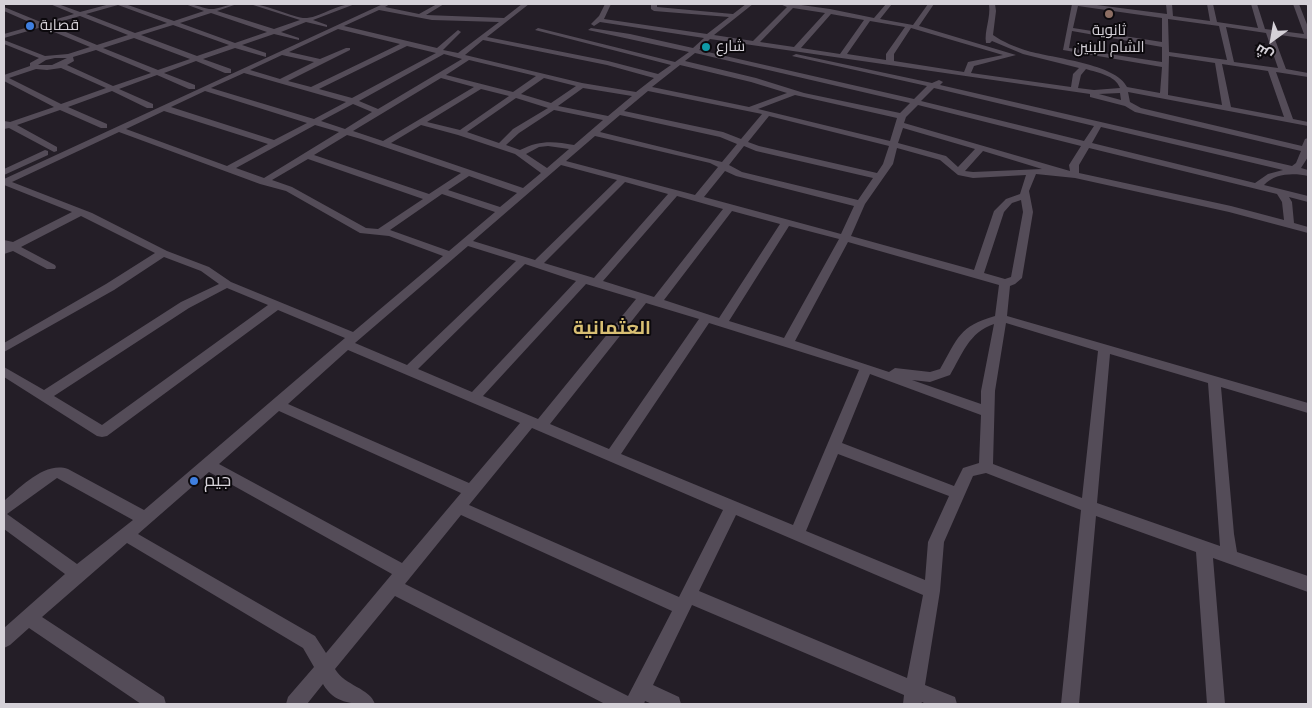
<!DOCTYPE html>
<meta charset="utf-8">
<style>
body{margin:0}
#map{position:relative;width:1312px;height:708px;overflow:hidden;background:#241e27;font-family:"Space Grotesk",Cairo,sans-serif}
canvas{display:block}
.frame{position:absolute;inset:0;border:5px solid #d5d1d8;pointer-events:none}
.north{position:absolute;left:1247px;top:15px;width:50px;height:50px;-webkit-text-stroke:4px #0c090d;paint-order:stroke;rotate:212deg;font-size:14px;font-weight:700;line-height:20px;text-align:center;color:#d5d1d8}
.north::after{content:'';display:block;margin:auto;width:18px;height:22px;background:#d5d1d8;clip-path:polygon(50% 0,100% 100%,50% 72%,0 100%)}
</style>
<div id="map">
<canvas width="1312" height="708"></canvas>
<div class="frame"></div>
<div class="north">ش</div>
</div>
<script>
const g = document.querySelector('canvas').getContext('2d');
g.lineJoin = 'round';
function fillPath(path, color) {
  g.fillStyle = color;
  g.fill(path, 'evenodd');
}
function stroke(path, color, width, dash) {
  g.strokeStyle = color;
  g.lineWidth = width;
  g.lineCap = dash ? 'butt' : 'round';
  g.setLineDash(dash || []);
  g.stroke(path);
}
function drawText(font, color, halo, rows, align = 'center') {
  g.font = font + ' "Space Grotesk",Cairo,sans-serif';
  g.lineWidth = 4;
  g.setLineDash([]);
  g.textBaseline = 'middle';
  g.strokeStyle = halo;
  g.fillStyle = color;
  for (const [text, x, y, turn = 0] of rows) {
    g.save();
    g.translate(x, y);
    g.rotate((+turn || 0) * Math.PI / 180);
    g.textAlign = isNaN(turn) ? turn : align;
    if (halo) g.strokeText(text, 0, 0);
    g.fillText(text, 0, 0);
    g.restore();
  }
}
const minor = new Path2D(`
 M50 4H58L80 12 110 4H125L174 21 204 11 185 4C194 4 200 7 209 9 217 10 228 4 237 4L217 11 274 29 300 20 250 4C268 4 294 19 307 18 323 16 338 3 355 4L313 20 327 25V27L306 22 281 32 299 38V40L274 34 242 45 266 53V57L235 48 203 59 231 69V73H225L196 61 164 73 195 85V89H189L157 75 119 89 153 104V108H147L112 91 68 107 107 124V128H101L60 110 17 125 57 147V151L54 152 9 128 4 129V121L10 122 54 107 4 81V75L30 66V63L39 58 4 44V40L45 56 68 54 90 47 42 27 4 38V34L36 25 4 11V7L43 23 74 14ZM118 5 167 23 135 33 86 14ZM211 13 267 32 235 43 180 23ZM80 16 128 35 97 45 49 25ZM173 25 229 45 197 56 141 35ZM134 38 190 59 158 70 103 48ZM96 50 151 73 113 86 67 65 74 61 73 57ZM55 58H67L52 65H38L46 60ZM61 68 106 88 61 104 9 78 36 69 47 70Z
 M383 4H390L385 7 419 14 437 4H444L426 15 504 18 522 4H529L487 37 608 61 658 74 671 65 535 30 538 28 675 62 689 52 588 30 591 28 630 34 693 48 704 38 600 22 594 26 591 24 599 16 605 4H611L604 19 707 34 729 17 654 11 651 9V4H657V7L733 14 746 4H753L714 35 753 41 787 7 780 4H794L830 9 874 18 886 4H892L880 19 913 25 928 4H934L919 26 1016 55 974 66 971 73 1071 87 1073 74 1079 68 1023 54 992 41 990 43H986C984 31 991 18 989 4H995L996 11 993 35C1003 42 1015 47 1028 51 1052 58 1117 64 1127 87L1160 93 1162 67 1063 50 1072 4H1089L1167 14 1166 4H1172L1173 16 1210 21 1207 4H1213L1217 22 1258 28 1251 4H1257L1265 29 1304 34 1293 4H1299L1308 27V39L1273 34 1286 69 1308 73V77L1276 72 1293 119 1308 122V126L1128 92 1130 102 1141 108 1302 146 1305 139 1308 138V157L1301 168 1308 170V176C1294 173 1275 173 1264 185L1308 196V202L1289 197 1292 202 1294 223 1308 227V233L1229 212 1075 178 1036 174 1029 191 1033 212 1022 278 1015 284 1010 286 1007 316 1308 403V413L1221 387 1234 534 1237 552 1308 576V592L1213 558 1225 704H1207L1196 552 1096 516 1079 704H1061L1081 510 986 473 973 476 944 542 940 591 925 685 955 697 957 704H926L922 702 921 704H903L904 695 692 605 653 685 679 697 681 704H652L645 701 644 704H605L395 596 335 669C345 686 370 688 375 704 355 704 335 705 323 684L307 704H286L288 697 314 667 303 648 127 543 42 617 164 697 166 704H141L29 628 10 645 4 648V628L65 574 4 529V501C21 487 45 461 68 469L144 510 345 338 278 310 107 436 102 437 97 436 4 377V367L44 390 181 302 219 284 201 271 164 257 114 290 4 352V343L106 284 155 253 81 216 21 247 55 265 56 267 55 269H47L13 251 4 254V240L13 242 72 212 4 185V179ZM1078 6 1162 18V42L1073 28ZM793 8 825 13 794 47 760 42ZM379 10 432 20 499 22 458 53 443 50 461 32 458 30 437 48 344 26ZM831 14 864 20 840 54 801 48ZM1168 19 1219 26 1227 60 1169 52ZM870 21 905 27 886 54V60L847 54ZM1226 27 1266 33 1278 68 1234 62ZM911 28 1003 55 968 62 964 72 894 61V54ZM338 29 400 44 311 87 288 81 350 50V48H346L320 59 289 52ZM1072 31 1162 47V62L1069 48ZM710 39 1090 94V97L1125 106 1135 112 1301 151 1296 163 1292 166 940 85 943 82 939 80 932 83 796 54 792 56 927 86 914 99 699 50ZM483 40 607 65 654 78 636 92 582 83 465 55ZM407 46 436 53 352 98 319 89ZM695 53 910 103 900 113 804 93 756 78 685 61ZM444 54 462 59 378 109 359 101ZM282 55 314 62 280 79 250 70ZM1169 56 1215 63 1222 105 1168 95ZM469 60 536 76 513 92 446 75ZM1222 64 1268 71 1284 117 1231 107ZM680 65 751 82 787 93 749 107 652 87ZM1086 69C1098 73 1115 75 1120 88L1094 90 1078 88 1081 75ZM244 73 346 102 314 119 211 88ZM441 78 474 87 383 141 353 131ZM544 78 576 86 551 103 521 94ZM583 88 632 96 608 116 558 106ZM934 88 1094 126 1084 141 921 101ZM481 89 509 96 460 130 427 122ZM205 91 307 123 274 140 171 107ZM648 91 762 114 741 139 723 132 624 111ZM1120 93 1121 100 1099 94ZM795 95 897 118 890 141 758 109ZM516 98 548 108 513 129 499 143 467 132ZM353 104 372 112 345 129 321 121ZM918 105 1081 146 1069 165 1070 171 904 123 906 117ZM554 110 603 120 574 145C554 141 539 140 520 150L506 145 519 133ZM164 111 268 144 227 166 126 129ZM620 115 720 137 737 144 722 162 600 132ZM769 116 889 146 883 164 877 173 759 146 748 142ZM315 125 339 132 264 178 236 168ZM421 125 458 135 515 154 541 173 523 188 391 143ZM1101 127 1283 170 1268 174 1255 183 1092 143ZM903 128 975 149 958 167 946 156 898 143ZM119 132 260 184 286 191 360 233 389 236 443 256 353 332 231 282 209 267 167 251 92 213 12 182ZM347 135 361 139 461 173 429 194 314 155ZM595 136 710 163 718 167 695 195 566 161ZM548 146 569 149 547 168 526 154 539 147ZM744 146 756 151 873 178 858 200 742 172 729 165ZM897 148 940 160 958 175 973 178 1026 175 1020 194 1006 199 994 211 974 270 851 236 865 204 893 164ZM1089 148 1277 194 1282 202 1284 220 1231 206 1079 173V165ZM983 151 1042 169 973 172 965 171ZM308 159 423 199 378 229 366 228 292 187 272 180ZM561 165 617 180 535 260 473 241ZM725 171 736 176 854 206 841 234 704 197ZM469 176 517 193 500 207 448 190ZM625 182 668 194 594 278 544 263ZM442 194 495 212 449 251 390 230ZM677 196 723 209 654 297 603 281ZM1021 200 1023 212 1011 277 1005 279 984 273 1004 212 1012 203ZM732 211 780 224 719 318 664 300ZM789 226 839 239 784 338 729 321ZM848 242 999 285 995 316C959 326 958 338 940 369L930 372 895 368 889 372 795 341ZM468 246 516 261 407 365 355 343ZM525 264 576 281 472 392 418 369ZM586 284 636 299 538 419 483 396ZM227 288 268 305 102 425 54 396 189 308ZM646 303 699 319 609 449 550 424ZM709 323 859 370 793 525 621 454ZM1006 323 1098 351 1082 498 993 464 995 391ZM994 324 981 391V404L912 380 930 382 950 375C962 355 969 332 994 324ZM348 350 520 423 469 483 288 404ZM1110 354 1208 383 1220 546 1097 503ZM870 374 981 415 979 463 963 468 954 486 842 443ZM279 411 461 493 402 563 219 464ZM532 428 723 510 679 597 469 505ZM838 454 949 496 928 542 925 580 806 531ZM209 472 392 574 326 653 315 636 138 534ZM57 478 133 520 77 564 7 514ZM461 515 672 611 628 696 405 584ZM736 515 923 595 907 678 699 591Z
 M1304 4H1308V6L1305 5Z
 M45 150 48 151V155L4 175V169Z`);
const markers = [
 [1109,14,5,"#8d6e63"],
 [30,26,5,"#3f7fe0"],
 [706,47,5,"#0f9aa8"],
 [194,481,5,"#3f7fe0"]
];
const farPoinames = [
 ["قصابة",40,26],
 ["ثانوية",1109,31,"center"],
 ["الشام للبنين",1109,48,"center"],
 ["شارع",716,47]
];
const poiNames = [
 ["جيم",204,481]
];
const neighbourhoodNames = [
 ["العثمانية",612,329]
];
fillPath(minor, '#544c58');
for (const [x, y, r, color] of markers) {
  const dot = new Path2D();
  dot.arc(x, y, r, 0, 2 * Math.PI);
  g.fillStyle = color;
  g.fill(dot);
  stroke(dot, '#0c090d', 2);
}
drawText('15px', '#d5d1d8', '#0c090d', farPoinames, 'left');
drawText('18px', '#d5d1d8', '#0c090d', poiNames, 'left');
drawText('bold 19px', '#d8bf73', '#0c090d', neighbourhoodNames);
</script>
